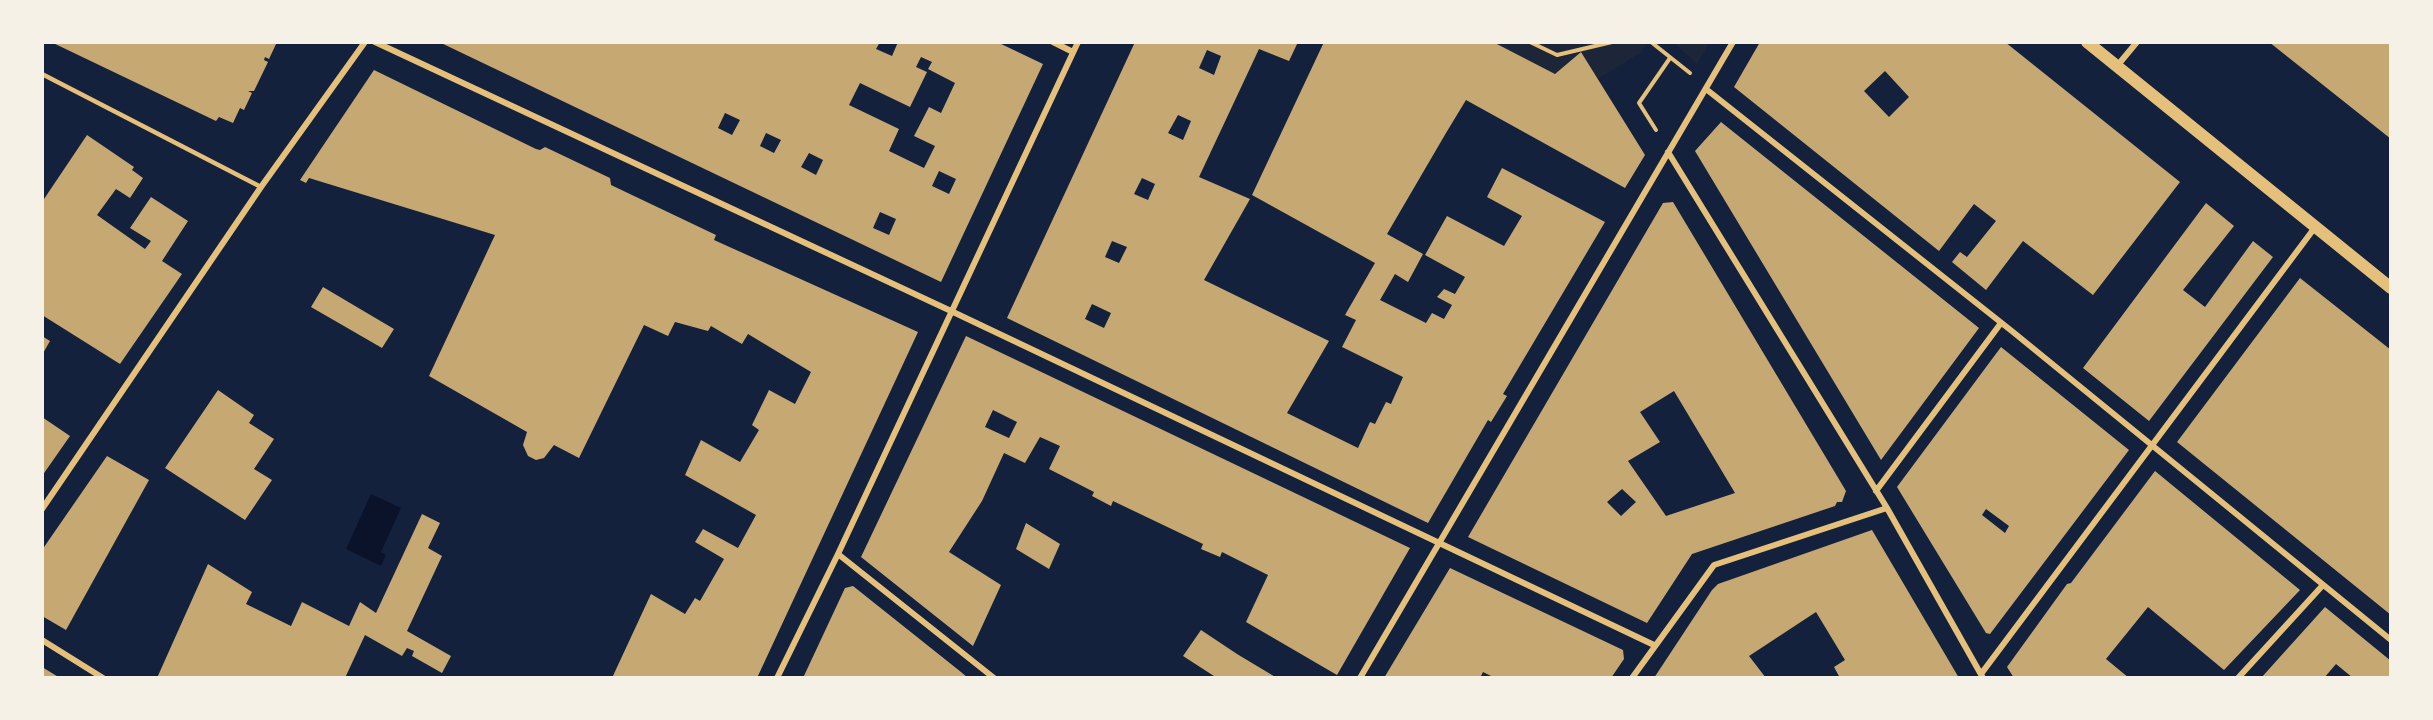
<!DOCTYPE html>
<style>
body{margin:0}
#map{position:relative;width:2433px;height:720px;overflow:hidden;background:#14213d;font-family:"Nunito Sans",sans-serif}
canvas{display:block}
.frame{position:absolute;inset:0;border:44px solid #f6f1e7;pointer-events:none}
</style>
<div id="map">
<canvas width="2433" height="720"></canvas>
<div class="frame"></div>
</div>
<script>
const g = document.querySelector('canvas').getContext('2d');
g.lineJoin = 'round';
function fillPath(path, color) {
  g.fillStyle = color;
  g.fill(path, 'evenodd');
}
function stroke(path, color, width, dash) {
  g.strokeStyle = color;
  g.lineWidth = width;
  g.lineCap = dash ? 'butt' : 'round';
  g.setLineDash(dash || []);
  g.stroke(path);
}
const green = new Path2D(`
 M1493 42H1647L1642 52 1598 79 1581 52 1555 74Z
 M1673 42H1710L1697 64Z`);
const water = new Path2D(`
 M371 494 401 508 381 552 386 555 381 566 346 549Z`);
const building = new Path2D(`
 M51 42H277L269 59 265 57 264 60 268 62 254 91H248L252 93 244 110 240 108 233 123 219 117 216 121Z
 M439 42H880L876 49 892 56 898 42H997L1043 64 941 282ZM921 57 932 62 928 69 955 83 941 113 929 107 914 136 935 146 924 168 889 151 899 129 849 105 860 83 910 107 927 72 916 67ZM725 113 740 120 732 135 718 128ZM766 133 781 140 774 153 760 146ZM809 153 823 160 816 175 801 167ZM939 171 956 179 949 194 932 186ZM880 212 896 219 889 235 873 228Z
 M1135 42H1298L1289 61 1259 49 1199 177 1250 199 1204 280 1329 341 1287 413 1358 448 1370 422 1375 424 1386 402 1391 404 1403 377 1342 347 1356 320 1345 315 1375 263 1252 195 1324 42H1493L1555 74 1581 52 1645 155 1625 188 1466 100 1446 133 1387 234 1423 254 1408 282 1395 274 1380 300 1426 323 1432 313 1444 319 1452 305 1437 297 1444 289 1455 294 1465 277 1425 255 1447 216 1504 246 1522 216 1487 197 1502 168 1605 222 1503 394 1507 396 1491 422 1488 420 1428 523 1007 318ZM1207 50 1221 56 1214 75 1199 68ZM1178 115 1191 121 1183 140 1168 133ZM1142 178 1155 184 1148 200 1134 194ZM1112 241 1127 247 1119 263 1105 257ZM1092 304 1111 313 1104 328 1085 319Z
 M1760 42H2005L2180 182 2093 295 2023 241 1986 290 1952 262 1960 252 1967 257 1996 221 1974 204 1939 251 1734 87ZM1885 71 1909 97 1889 117 1864 91Z
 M2269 42H2391V139Z
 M374 70 536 149 540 150 545 147 610 178 611 185 716 235 714 240 918 332 757 678H612L651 594 685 614 695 598 700 601 724 559 695 542 703 529 738 548 756 515 685 475 701 440 740 462 759 430 752 425 769 390 795 404 811 372 748 334 742 344 711 326 708 331 675 322 668 336 644 325 579 458 554 445 544 458 536 460 528 456 523 445 527 432 429 376 495 235 309 178 306 183 300 180Z
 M1721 122 1979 328 1881 460 1695 151Z
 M87 135 134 167 132 170 143 178 130 198 116 189 97 215 145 249 151 241 130 228 151 197 188 221 162 261 182 274 120 364 42 315V202Z
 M1673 202 1846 491 1842 502H1837L1835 506 1692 554 1647 623 1468 537 1663 203ZM1674 391 1735 493 1666 516 1628 461 1660 442 1640 412ZM1622 489 1636 502 1621 516 1607 502Z
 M2206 203 2234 226 2183 290 2205 307 2253 241 2273 257 2149 421 2083 368Z
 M2300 278 2391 350V615L2177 442Z
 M323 287 394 329 382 348 311 307Z
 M42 336 50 341 42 355Z
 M966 336 1410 548 1337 675 1246 622 1268 575 1222 552 1220 557 1201 549 1203 544 1113 501 1111 506 1092 496 1094 492 1049 469 1060 446 1040 437 1025 463 1004 453 982 501 949 552 1001 585 973 646 861 557ZM993 410 1017 422 1009 438 985 427Z
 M2001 347 2129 450 1990 634 1986 633 1897 487ZM1986 509 2009 526 2005 533 1982 515Z
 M218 390 254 415 249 423 274 439 254 469 272 480 245 520 165 468Z
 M42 417 70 436 42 476Z
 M107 456 149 480 66 630 42 616V550Z
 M2155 471 2300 590 2224 670 2148 607 2106 659 2129 678H2014L2007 667 2067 584 2071 583Z
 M422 514 440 523 428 548 442 556 407 631 451 656 442 673 412 656 414 651 407 648 402 656 365 635 345 678H157L208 564 252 592 246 604 291 626 302 602 349 626 360 602 376 613Z
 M1026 523 1060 544 1049 569 1016 549Z
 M1872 530 1959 678H1840L1834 667 1845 660 1816 612 1749 656 1766 678H1654L1712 590 1718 584Z
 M1450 568 1623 650 1624 659 1611 678H1495L1483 672 1480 678H1384Z
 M853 586 961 672 968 678H803L845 588Z
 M2325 607 2391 661V678H2353L2336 664 2324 678H2261Z
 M1201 630 1237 654 1277 678H1217L1183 656Z
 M42 667 47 670 60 678H42Z`);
const path = new Path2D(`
 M1530 42 1557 55 1612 42
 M1651 42 1690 73
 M1656 130 1639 103 1670 58`);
const service = new Path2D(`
 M42 74 261 187`);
const minor = new Path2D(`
 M375 42 951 311 1654 645
 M1053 42 1073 52
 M2117 66 2137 42
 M1706 89 2013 332 2391 640
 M1668 152 1887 508 1983 678
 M1876 491 2001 323
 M42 509 261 187 365 42
 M838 554 994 678
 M42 640 103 678
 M1981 674 2316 226
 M777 678 838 554 1078 42
 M1360 678 1733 42
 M1632 678 1714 565 1887 508
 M2238 678 2323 585`);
const secondary = new Path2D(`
 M2087 42 2391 288`);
fillPath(green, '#1d2539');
fillPath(water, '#0b132b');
fillPath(building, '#c6a872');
stroke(path, '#e5c07b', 4);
stroke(service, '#e5c07b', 4.5);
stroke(minor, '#e5c07b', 6);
stroke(secondary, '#e5c07b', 12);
</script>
